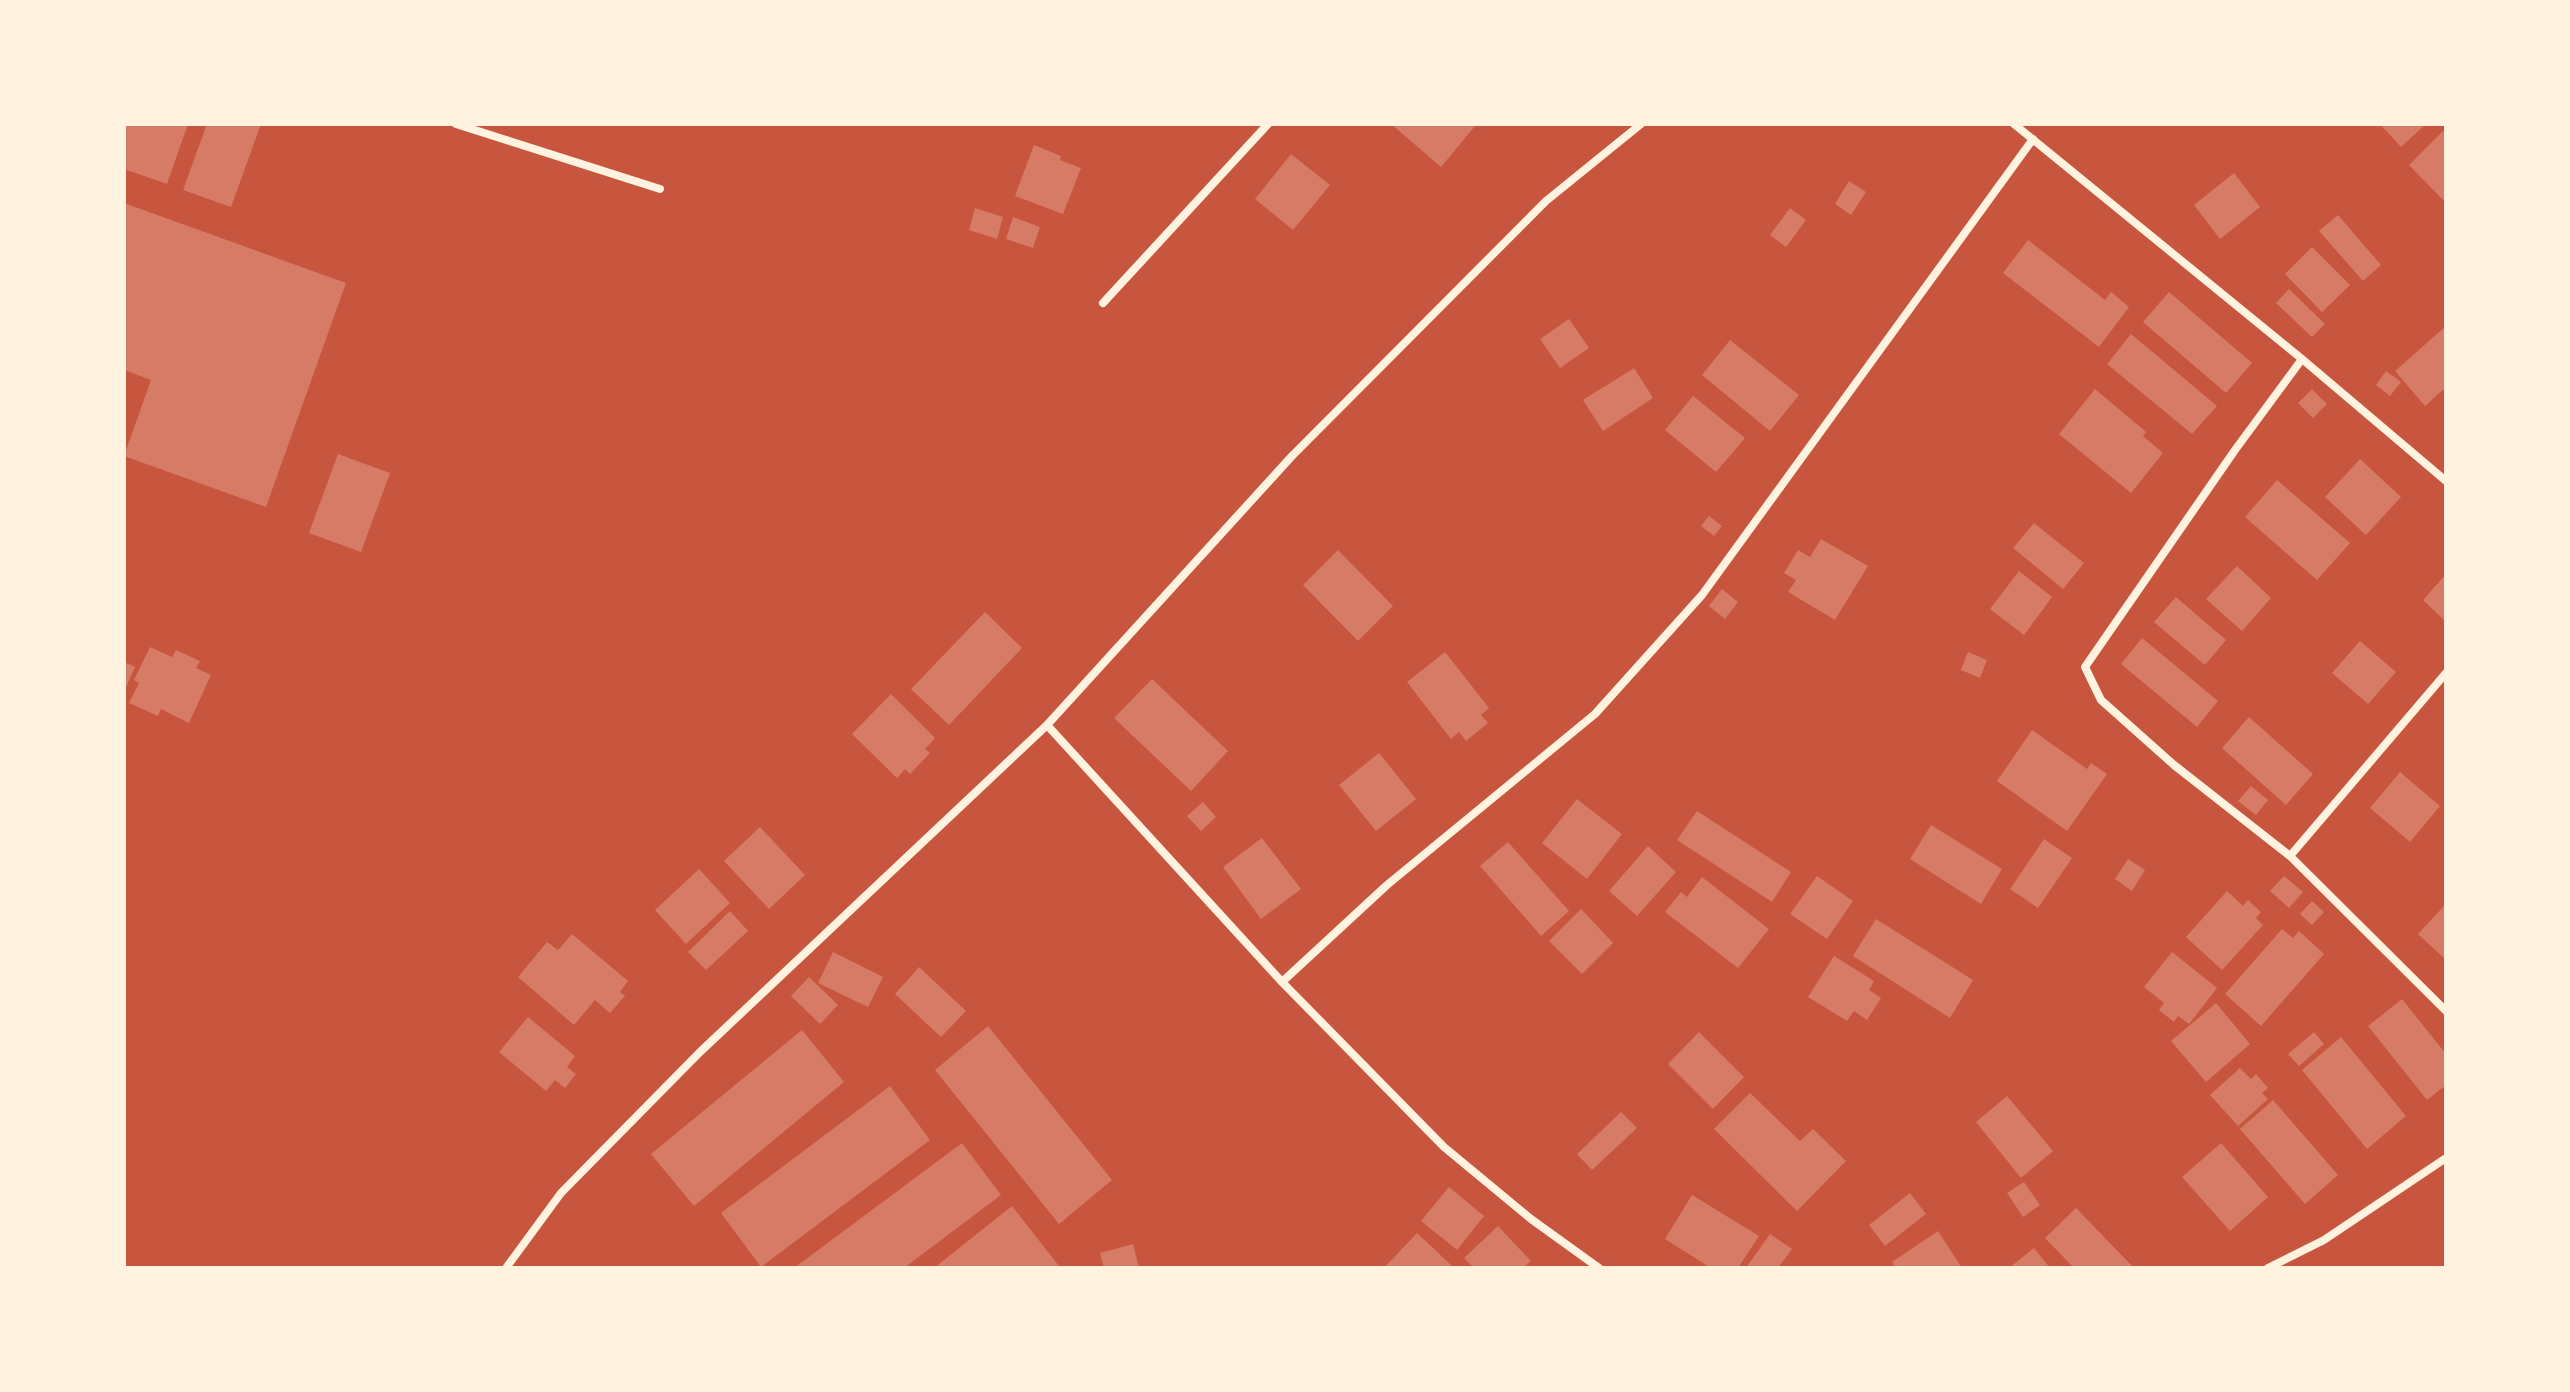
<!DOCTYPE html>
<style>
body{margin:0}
#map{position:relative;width:2570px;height:1392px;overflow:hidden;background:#c8553d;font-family:"Alegreya Sans",sans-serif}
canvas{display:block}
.frame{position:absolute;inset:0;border:126px solid #fff3e0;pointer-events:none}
</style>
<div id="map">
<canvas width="2570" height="1392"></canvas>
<div class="frame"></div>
</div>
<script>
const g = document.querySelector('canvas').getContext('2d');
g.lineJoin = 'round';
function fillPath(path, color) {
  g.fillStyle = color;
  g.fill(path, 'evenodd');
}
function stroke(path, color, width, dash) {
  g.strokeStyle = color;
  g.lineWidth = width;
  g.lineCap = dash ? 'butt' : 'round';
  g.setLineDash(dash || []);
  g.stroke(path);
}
const building = new Path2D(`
 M124 124H188L167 184 124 169Z
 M207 124H261L231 207 183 190Z
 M1391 124H1472L1475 126 1441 167Z
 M2380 124H2426L2401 147Z
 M2443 131 2446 134V203L2409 165Z
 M1034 145 1061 156 1060 160 1081 168 1063 214 1015 196Z
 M1291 154 1330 185 1293 230 1255 199Z
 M2234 173 2260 207 2220 239 2194 205Z
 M1849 181 1866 192 1851 215 1835 204Z
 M124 203 346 283 266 507 124 456 151 380 124 370Z
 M975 208 1003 217 997 239 969 230Z
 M1790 208 1806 220 1786 247 1770 235Z
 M2338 215 2381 265 2363 281 2319 231Z
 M1013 217 1040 227 1033 248 1006 239Z
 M2028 240 2105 300 2111 292 2129 307 2099 347 2003 273Z
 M2312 247 2350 285 2322 312 2285 274Z
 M2289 289 2325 324 2312 337 2276 303Z
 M2169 292 2252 363 2226 393 2143 322Z
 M1569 319 1589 348 1560 368 1540 339Z
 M2446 326V387L2425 406 2395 371Z
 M2131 334 2217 406 2192 434 2107 364Z
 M1730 340 1799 395 1770 431 1702 375Z
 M1634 368 1653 398 1603 431 1583 400Z
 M2386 371 2401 382 2390 396 2376 385Z
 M2095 389 2146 432 2143 436 2163 453 2131 493 2059 434Z
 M2312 389 2327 404 2313 418 2298 403Z
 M1693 396 1745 438 1716 472 1665 430Z
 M338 454 390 473 361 552 309 533Z
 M2360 459 2401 497 2366 535 2325 497Z
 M2277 480 2350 543 2317 580 2245 517Z
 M1709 516 1722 526 1714 536 1701 526Z
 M2034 523 2084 563 2063 589 2013 548Z
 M1821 539 1868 566 1835 620 1788 592 1796 580 1784 573 1798 550 1810 557Z
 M1338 550 1393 606 1358 641 1303 585Z
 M2237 566 2271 598 2242 631 2206 599Z
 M2019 571 2052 597 2024 635 1990 609Z
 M2446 574V622L2423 600Z
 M1722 589 1738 602 1725 619 1709 606Z
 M2176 597 2226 640 2205 665 2154 622Z
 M985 612 1022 648 949 725 911 689Z
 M2142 638 2218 701 2197 727 2121 664Z
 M2360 641 2396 672 2368 704 2332 673Z
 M150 647 172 657 176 650 200 661 196 668 211 675 189 723 161 709 158 716 129 703 139 683 134 680Z
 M1445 652 1489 708 1481 715 1488 723 1466 741 1459 732 1451 739 1407 682Z
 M1968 652 1987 660 1980 678 1961 670Z
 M124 662 135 667 124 692Z
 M1152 679 1228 751 1191 791 1114 718Z
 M891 694 935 738 925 749 930 753 910 774 905 769 897 778 852 734Z
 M2249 717 2313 774 2286 805 2222 748Z
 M2032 730 2087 769 2091 763 2107 774 2067 831 1997 781Z
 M1379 753 1416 799 1376 831 1339 785Z
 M2400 772 2440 806 2410 842 2370 808Z
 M2251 786 2268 800 2256 815 2238 801Z
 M1577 799 1622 834 1587 879 1542 843Z
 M1203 802 1216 817 1201 831 1187 816Z
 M1697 811 1791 872 1772 902 1677 840Z
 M1931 825 2002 869 1981 904 1910 859Z
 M760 827 805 875 769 909 724 861Z
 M1262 838 1301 889 1261 919 1223 867Z
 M2044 839 2072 858 2038 908 2010 889Z
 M1508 842 1569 911 1541 936 1480 866Z
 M1648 846 1676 872 1637 916 1609 891Z
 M2128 859 2145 870 2132 891 2115 879Z
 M699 869 730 903 686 944 655 910Z
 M1817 876 1853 901 1827 939 1790 914Z
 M2284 876 2303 892 2289 908 2270 891Z
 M1702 877 1769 929 1738 968 1665 912 1681 892 1687 897Z
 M2227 891 2243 906 2248 900 2261 912 2256 918 2263 925 2222 970 2186 937Z
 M2312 901 2324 912 2312 925 2300 914Z
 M2446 904V960L2418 934Z
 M1581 909 1613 943 1582 974 1549 941Z
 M730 911 748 931 706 970 688 952Z
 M1876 919 1973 980 1950 1018 1853 956Z
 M2282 929 2293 938 2299 931 2324 954 2261 1026 2225 994Z
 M572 934 628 981 620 992 625 996 610 1013 595 1000 574 1025 518 977 547 942 558 950Z
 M833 952 883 977 868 1007 818 983Z
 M2172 952 2217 988 2189 1024 2178 1016 2174 1022 2159 1010 2164 1003 2144 987Z
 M1834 956 1874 981 1869 990 1881 998 1867 1020 1854 1011 1847 1021 1808 997Z
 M919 967 966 1011 941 1037 895 994Z
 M809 977 838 1005 820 1024 791 996Z
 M2402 999 2446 1054V1085L2427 1100 2368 1026Z
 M2216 1003 2250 1044 2206 1082 2171 1041Z
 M528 1017 575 1056 567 1067 576 1074 565 1088 555 1080 546 1091 499 1052Z
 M988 1026 1112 1180 1059 1224 935 1070Z
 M802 1030 844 1082 694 1206 651 1154Z
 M1699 1032 1744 1077 1713 1109 1668 1064Z
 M2314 1032 2324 1044 2299 1066 2288 1054Z
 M2341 1037 2406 1116 2367 1149 2302 1070Z
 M2240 1068 2251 1079 2256 1074 2268 1088 2262 1093 2268 1099 2238 1126 2210 1095Z
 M890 1086 930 1140 761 1267 721 1213Z
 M1750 1093 1800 1141 1813 1129 1846 1161 1797 1211 1714 1129Z
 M2007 1096 2053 1151 2021 1178 1976 1122Z
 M2273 1100 2338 1175 2305 1204 2240 1129Z
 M1621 1112 1637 1128 1592 1170 1577 1154Z
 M962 1143 1001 1195 904 1268H794Z
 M2221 1143 2268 1197 2230 1231 2182 1177Z
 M2024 1182 2040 1205 2023 1217 2007 1193Z
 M1449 1187 1484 1216 1457 1250 1421 1221Z
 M1910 1193 1926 1214 1885 1246 1869 1225Z
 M1692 1195 1759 1236 1738 1268H1711L1665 1239Z
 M1012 1206 1059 1266 934 1268Z
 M2076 1208 2134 1268H2074L2045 1238Z
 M1498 1226 1531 1261 1523 1268H1474L1464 1258Z
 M1938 1231 1962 1268H1896L1892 1262Z
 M1417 1233 1452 1266 1450 1268H1384Z
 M1770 1234 1792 1249 1778 1268H1746Z
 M1133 1244 1139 1268H1104L1100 1253Z
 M2034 1248 2050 1268H2009Z`);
const minor = new Path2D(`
 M456 124 660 189
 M2014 124 2302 359 2446 481
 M1103 303 1268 124
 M2302 359 2235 450 2085 667 2101 700 2174 765 2290 856 2446 1011
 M1047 725 1282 982 1444 1147 1531 1219 1599 1268
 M2290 856 2446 673
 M1282 982 1387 885 1595 714 1702 595 2033 139
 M506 1268 561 1193 700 1052 1047 725 1292 456 1546 201 1641 124
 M2268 1268 2324 1240 2446 1158`);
fillPath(building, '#d67c66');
stroke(minor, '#fff3e0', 8);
</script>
